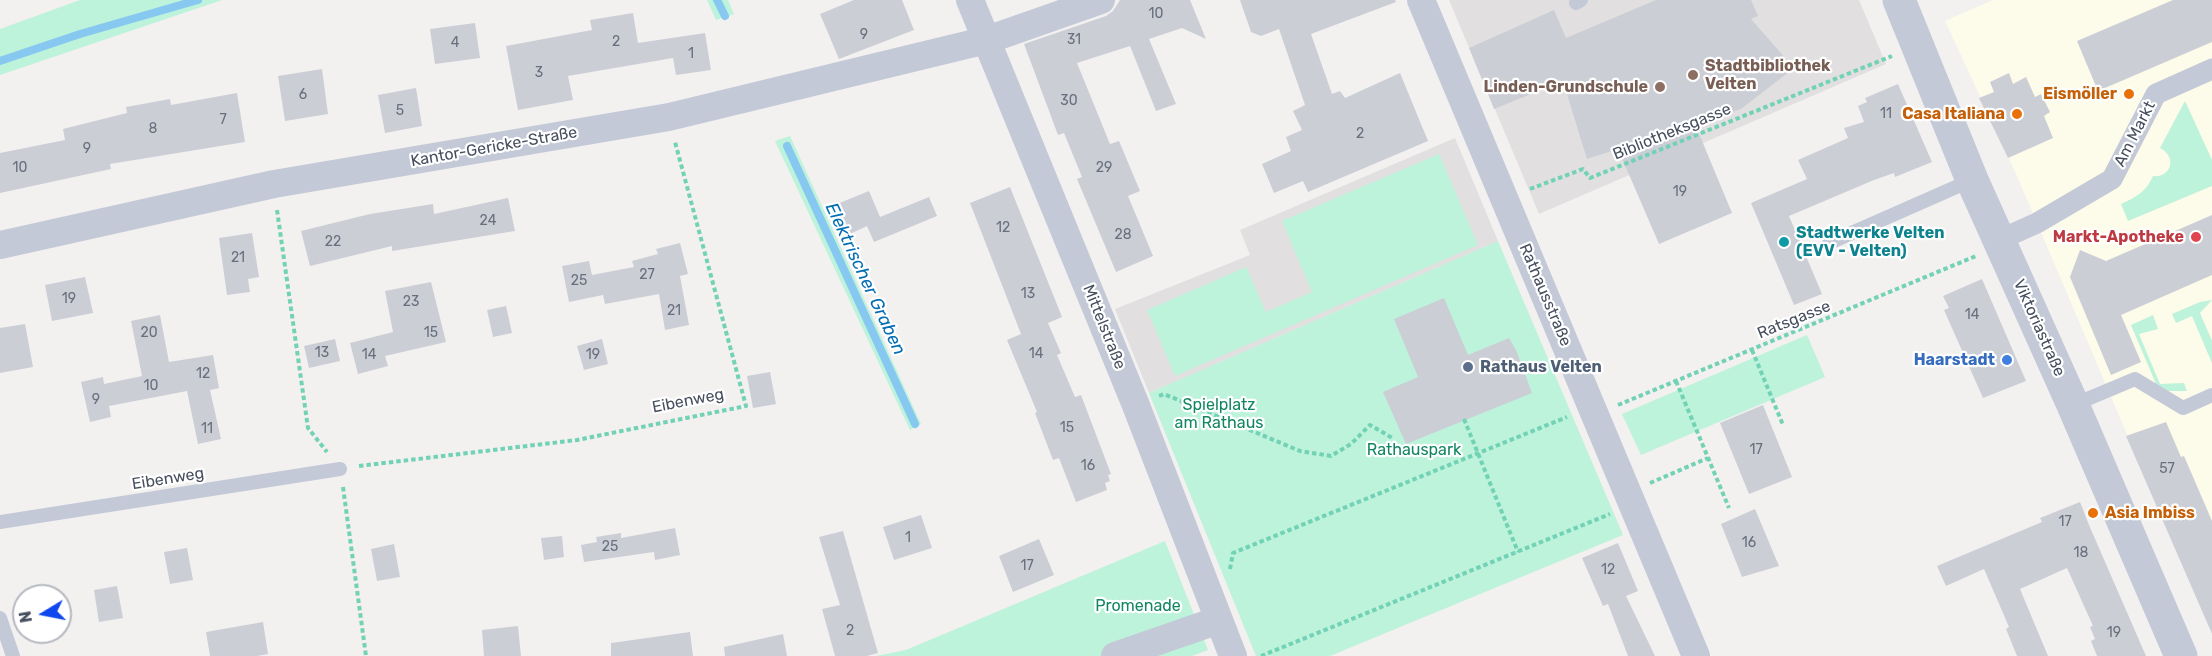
<!DOCTYPE html>
<meta charset="utf-8">
<style>
body{margin:0}
#map{position:relative;width:2212px;height:656px;overflow:hidden;background:#f3f0f0;font-family:Rubik,sans-serif}
canvas{display:block}
.north{position:absolute;left:12px;top:584px;width:60px;height:60px;box-sizing:border-box;background:#fff;border:2px solid #b5b9bf;border-radius:50%;rotate:260deg;font-size:16px;font-weight:700;line-height:24px;text-align:center;color:#474f5f}
.north::after{content:'';display:block;margin:auto;width:21px;height:27px;background:#0f47ee;clip-path:polygon(50% 0,100% 100%,50% 72%,0 100%)}
</style>
<div id="map">
<canvas width="2212" height="656"></canvas>
<div class="north">N</div>
</div>
<script>
const g = document.querySelector('canvas').getContext('2d');
g.lineJoin = 'round';
function fillPath(path, color) {
  g.fillStyle = color;
  g.fill(path, 'evenodd');
}
function stroke(path, color, width, dash) {
  g.strokeStyle = color;
  g.lineWidth = width;
  g.lineCap = dash ? 'butt' : 'round';
  g.setLineDash(dash || []);
  g.stroke(path);
}
function drawText(font, color, halo, rows, align = 'center') {
  g.font = font + ' Rubik,sans-serif';
  g.lineWidth = 4.5;
  g.setLineDash([]);
  g.textBaseline = 'middle';
  g.strokeStyle = halo;
  g.fillStyle = color;
  for (const [text, x, y, turn = 0] of rows) {
    g.save();
    g.translate(x, y);
    g.rotate((+turn || 0) * Math.PI / 180);
    g.textAlign = isNaN(turn) ? turn : align;
    if (halo) g.strokeText(text, 0, 0);
    g.fillText(text, 0, 0);
    g.restore();
  }
}
const commercial = new Path2D(`
 M1993 0H2212V634L2017 176 1945 21Z`);
const education = new Path2D(`
 M1449 0H1859L1886 64 1539 214Z
 M1455 138 1498 241 1149 393 1115 309 1250 255 1240 230Z`);
const green = new Path2D(`
 M80 0H222L0 75V29Z
 M707 0H728L734 14 716 20Z
 M2185 101 2212 160V186L2128 221 2121 204C2136 197 2146 192 2153 176 2172 178 2177 156 2160 148Z
 M790 136 921 424 910 430 775 141Z
 M1439 154 1478 245 1175 376 1147 310 1246 267 1266 312 1312 292 1282 221Z
 M1498 241 1623 535 1330 656H1256L1149 393Z
 M2212 300 2200 313 2212 341V363L2192 316 2176 323 2172 314 2200 302Z
 M2153 315 2158 329 2139 334 2160 384 2184 383 2187 391H2159L2131 325Z
 M1807 335 1825 377 1641 455 1622 414Z
 M1165 541 1208 650 1192 656H876L906 650Z`);
const stream = new Path2D(`
 M717 0 725 16
 M0 61 80 34 198 0
 M787 146 915 424`);
const building = new Path2D(`
 M854 0H902L914 30 839 59 820 14Z
 M1120 0H1190L1206 39 1182 28 1149 39 1176 104 1156 111 1130 46 1077 63 1110 144 1119 141 1140 191 1128 196 1153 256 1116 272 1077 179 1082 177 1064 133 1058 135 1024 44 1106 16 1113 11Z
 M1240 0H1395L1396 2 1311 34 1332 94 1340 91 1345 98 1400 73 1428 141 1308 192 1303 181 1274 193 1262 164 1291 151 1286 137 1302 130 1293 111 1305 105 1279 29 1261 36 1251 32Z
 M1656 0H1751L1758 16 1751 19 1794 68 1741 109 1695 124 1732 213 1659 244 1618 149 1587 159 1563 81 1494 109 1469 48 1554 10 1566 38Z
 M2173 0H2212V42L2098 91 2077 41Z
 M633 13 638 43 705 33 711 70 676 75 673 58 568 76 573 100 518 110 506 46 592 30 590 20Z
 M475 23 480 58 435 64 430 29Z
 M322 69 328 114 285 121 278 76Z
 M2009 73 2013 84 2026 77 2035 97 2041 94 2050 112 2044 116 2053 138 2008 158 1979 98 1994 92 1990 82Z
 M1898 84 1932 162 1895 177 1894 173 1874 180 1789 216 1822 294 1794 305 1751 203 1807 179 1798 160 1848 138 1844 128 1864 122 1858 106 1867 102 1865 98Z
 M416 88 422 126 385 133 378 95Z
 M237 93 245 142 110 164 111 169 0 193V153L65 140 63 129 127 113 126 107 170 99 171 105Z
 M1010 187 1062 317 1048 323 1061 353 1057 355 1075 397 1081 395 1111 474 1108 475 1110 481 1105 483 1107 490 1076 502 1059 458 1053 460 1035 413 1037 412 1007 340 1021 334 970 203Z
 M869 191 880 217 929 197 937 216 874 242 867 226 850 234 837 204Z
 M508 198 515 231 392 251V246L310 266 301 231 370 214 433 204 434 214Z
 M2212 215V275L2121 315 2141 362 2111 375 2070 277 2080 250 2106 261Z
 M252 233 259 277 248 279 250 292 227 295 219 238Z
 M680 243 688 274 680 276 689 325 665 330 659 294 605 304 603 295 569 302 562 266 589 261 592 275 634 267 632 261 658 254 656 249Z
 M85 277 93 313 52 321 45 285Z
 M1982 279 2026 381 1983 398 1944 310 1949 308 1943 296Z
 M431 282 446 342 385 356 388 366 358 374 350 343 393 332 385 291Z
 M1444 298 1468 355 1509 338 1516 350 1532 393 1406 444 1383 392 1418 377 1394 319Z
 M506 306 512 333 493 337 487 310Z
 M160 315 169 362 213 355 219 388 210 390 221 439 198 444 187 391 109 406 111 417 90 422 81 382 103 377 104 384 142 376 131 321Z
 M25 324 33 367 0 373V328Z
 M335 339 340 361 309 368 304 346Z
 M602 339 608 364 584 370 577 346Z
 M770 372 776 404 753 408 747 376Z
 M1763 405 1792 477 1749 494 1720 423Z
 M2166 422 2181 457 2184 456 2212 521V634L2126 436Z
 M2080 502 2089 525 2146 656H2097L2091 641 2095 639 2090 627 2093 626 2067 568 2020 589 2048 656H2017L2006 629 2009 627 1984 569 1946 586 1937 566 2042 522 2040 518Z
 M1755 509 1779 566 1742 577 1721 524Z
 M921 515 932 548 894 560 883 527Z
 M675 528 680 555 655 560 654 552 584 562 581 545 597 542 596 537 621 533V538Z
 M843 531 878 653 867 656H835L822 609 840 605 819 537Z
 M562 536 564 557 544 560 541 538Z
 M1039 539 1054 575 1013 592 999 556Z
 M1618 543 1638 591 1626 596 1655 656H1628L1608 604 1603 606 1582 558Z
 M394 544 400 577 377 581 371 549Z
 M187 548 193 580 170 584 164 552Z
 M117 586 123 618 99 622 94 590Z
 M263 622 268 654 257 656H210L206 632Z
 M518 626 521 656H484L482 630Z
 M690 632 693 656H611V643Z
 M783 634 787 656H725L724 647Z`);
const path = new Path2D(`
 M1530 189 1583 169 1590 178 1892 56
 M277 210 308 428 327 452
 M1752 350 1783 425
 M1676 381 1729 508
 M1159 396 1164 394 1300 451 1331 456 1351 444 1370 425 1394 439
 M1618 405 1976 256
 M1464 419 1518 552
 M359 466 577 440 746 406 675 142
 M1650 483 1708 458
 M343 487 366 656
 M1230 569 1233 553 1567 417
 M1261 656 1610 514`);
const service = new Path2D(`
 M1576 3 1581 0
 M1829 243 1972 180
 M2073 405 2135 379 2183 408 2212 395
 M0 522 340 469
 M0 618 13 656`);
const pedestrian = new Path2D(`
 M1999 240 2037 223 2112 179 2156 94 2212 69`);
const minor = new Path2D(`
 M970 0 1135 403 1233 656
 M1421 0 1696 656
 M0 245 274 184 669 117 987 40 1101 0
 M1115 656 1219 620`);
const tertiary = new Path2D(`
 M1899 0 1972 180 2073 405 2181 656`);
const markers = [
 [1693,75,6,"#8d6e63"],
 [1660,87,6,"#8d6e63"],
 [2129,94,6,"#e8710a"],
 [2017,114,6,"#e8710a"],
 [2196,237,6,"#e0444e"],
 [1784,242,6,"#0f9aa8"],
 [2007,360,6,"#3f7fe0"],
 [1468,367,6,"#5c6f8a"],
 [2093,513,6,"#e8710a"]
];
const numberNames = [
 ["10",1156,14],
 ["9",864,35],
 ["31",1074,40],
 ["2",616,42],
 ["4",455,43],
 ["1",691,54],
 ["3",539,73],
 ["6",303,95],
 ["30",1069,101],
 ["5",400,111],
 ["11",1886,114],
 ["7",223,120],
 ["8",153,129],
 ["2",1360,134],
 ["9",87,149],
 ["10",20,168],
 ["29",1104,168],
 ["19",1680,192],
 ["24",488,221],
 ["12",1003,228],
 ["28",1123,235],
 ["22",333,242],
 ["21",238,258],
 ["27",647,275],
 ["25",579,281],
 ["13",1028,294],
 ["19",69,299],
 ["23",411,302],
 ["21",674,311],
 ["14",1972,315],
 ["20",149,333],
 ["15",431,333],
 ["13",322,353],
 ["14",1036,354],
 ["14",369,355],
 ["19",593,355],
 ["12",203,374],
 ["10",151,386],
 ["9",96,400],
 ["15",1067,428],
 ["11",207,429],
 ["17",1756,450],
 ["16",1088,466],
 ["57",2167,469],
 ["17",2065,522],
 ["1",908,538],
 ["16",1749,543],
 ["25",610,547],
 ["18",2081,553],
 ["17",1027,566],
 ["12",1608,570],
 ["2",850,631],
 ["19",2114,633]
];
const educationNames = [
 ["Stadtbibliothek",1705,66],
 ["Velten",1705,84],
 ["Linden-Grundschule",1648,87,"right"]
];
const foodNames = [
 ["Eismöller",2117,94],
 ["Casa Italiana",2005,114],
 ["Asia Imbiss",2105,513,"left"]
];
const streetNames = [
 ["Bibliotheksgasse",1672,132,-22],
 ["Am Markt",2135,134,-63],
 ["Kantor-Gericke-Straße",494,147,-10],
 ["Rathausstraße",1545,295,67],
 ["Ratsgasse",1794,320,-22],
 ["Mittelstraße",1104,327,68],
 ["Viktoriastraße",2039,328,66],
 ["Eibenweg",688,401,-11],
 ["Eibenweg",168,479,-9]
];
const cultureNames = [
 ["Stadtwerke Velten",1796,233],
 ["(EVV - Velten)",1796,251]
];
const healthNames = [
 ["Markt-Apotheke",2184,237]
];
const shopNames = [
 ["Haarstadt",1995,360]
];
const serviceNames = [
 ["Rathaus Velten",1480,367]
];
const parkNames = [
 ["Spielplatz",1219,405],
 ["am Rathaus",1219,423],
 ["Rathauspark",1414,450],
 ["Promenade",1138,606]
];
const waterNames = [
 ["Elektrischer Graben",865,279,65]
];
fillPath(commercial, '#fdfbe9');
fillPath(education, '#e1dfdf');
fillPath(green, '#bdf2db');
stroke(stream, '#87c8f1', 8);
fillPath(building, '#ccced6');
stroke(path, '#72d2b5', 4, [4.5, 3]);
stroke(service, '#c3c9d6', 14);
stroke(pedestrian, '#c3c9d6', 21);
stroke(minor, '#c3c9d6', 28);
stroke(tertiary, '#c3c9d6', 33);
for (const [x, y, r, color] of markers) {
  const dot = new Path2D();
  dot.arc(x, y, r, 0, 2 * Math.PI);
  g.fillStyle = color;
  g.fill(dot);
  stroke(dot, '#fff', 2);
}
drawText('14px', '#686f7d', null, numberNames);
drawText('bold 16px', '#785e54', '#fff', educationNames, 'left');
drawText('bold 16px', '#c56008', '#fff', foodNames, 'right');
drawText('16px', '#474f5f', '#fff', streetNames);
drawText('bold 16px', '#0d838f', '#fff', cultureNames, 'left');
drawText('bold 16px', '#be3a42', '#fff', healthNames, 'right');
drawText('bold 16px', '#366cbe', '#fff', shopNames, 'right');
drawText('bold 16px', '#4e5e75', '#fff', serviceNames, 'left');
drawText('16px', '#128661', '#fff', parkNames);
drawText('italic 18px', '#046fb5', '#fff', waterNames);
</script>
